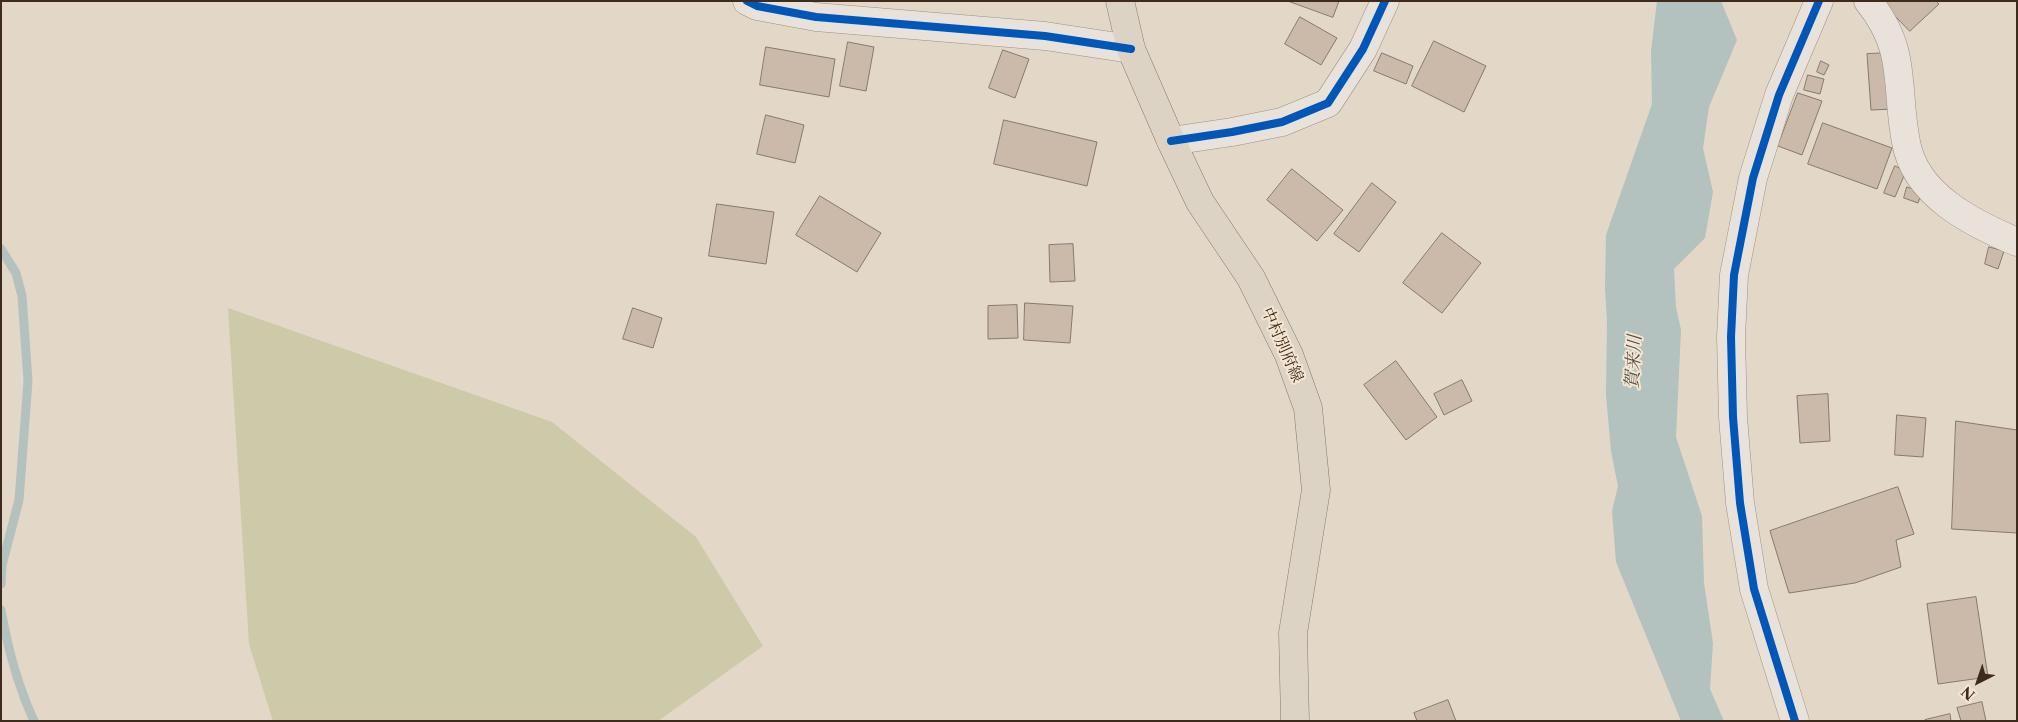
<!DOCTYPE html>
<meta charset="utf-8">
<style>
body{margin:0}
#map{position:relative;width:2018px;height:722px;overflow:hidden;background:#e3d7c7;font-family:"Libre Caslon Text",serif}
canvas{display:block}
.frame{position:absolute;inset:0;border:2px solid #3e2b1e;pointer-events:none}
.north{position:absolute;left:1953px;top:657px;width:50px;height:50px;-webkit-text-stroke:4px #f4e6d3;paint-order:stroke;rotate:221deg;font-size:14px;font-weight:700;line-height:20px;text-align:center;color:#3e2b1e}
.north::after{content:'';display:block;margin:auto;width:18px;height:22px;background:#3e2b1e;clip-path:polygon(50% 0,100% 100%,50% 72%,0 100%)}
</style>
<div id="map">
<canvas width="2018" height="722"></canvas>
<div class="frame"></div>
<div class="north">N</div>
</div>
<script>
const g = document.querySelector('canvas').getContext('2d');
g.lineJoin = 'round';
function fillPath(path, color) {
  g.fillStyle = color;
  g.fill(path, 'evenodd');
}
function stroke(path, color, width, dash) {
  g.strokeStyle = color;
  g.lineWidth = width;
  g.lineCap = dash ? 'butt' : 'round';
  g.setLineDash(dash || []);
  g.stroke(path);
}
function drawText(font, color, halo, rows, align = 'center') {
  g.font = font + ' "Libre Caslon Text","Noto Serif JP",serif';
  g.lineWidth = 4;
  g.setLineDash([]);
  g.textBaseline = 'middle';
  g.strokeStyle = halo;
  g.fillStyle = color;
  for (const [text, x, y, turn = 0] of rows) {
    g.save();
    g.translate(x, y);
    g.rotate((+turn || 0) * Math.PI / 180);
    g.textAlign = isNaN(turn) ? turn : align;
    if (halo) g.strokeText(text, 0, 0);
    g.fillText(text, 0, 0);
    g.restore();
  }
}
const green = new Path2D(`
 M228 308 552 422 696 537 763 646 658 721H273L249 644Z`);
const water = new Path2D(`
 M1657 1H1721L1737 40 1709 107 1703 148 1713 192 1705 238 1674 269 1676 307 1681 330 1676 437 1702 516 1704 583 1713 643 1710 689 1724 721H1681L1616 562 1612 511 1618 486 1611 451 1606 395 1607 321 1605 288 1606 235 1652 104 1651 51Z`);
const stream = new Path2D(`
 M1 249 16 273 22 296 28 381 19 500 2 565 1 584
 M1 610C8 650 17 684 34 721`);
const building = new Path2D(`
 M1288 1H1339L1333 17Z
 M1881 1H1936L1939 4 1910 31Z
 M1300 17 1337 38 1321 65 1285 44Z
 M1434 41 1486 66 1464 112 1412 86Z
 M848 42 874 47 866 91 840 86Z
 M766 47 835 59 829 97 760 85Z
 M1003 50 1029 59 1015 98 989 88Z
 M1382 53 1413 66 1406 84 1374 71Z
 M1891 53 1894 109 1871 110 1867 54Z
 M1821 61 1829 65 1824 75 1817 72Z
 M1808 75 1824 79 1820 94 1804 90Z
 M1798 93 1822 101 1802 155 1778 146Z
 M766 115 804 125 795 163 757 154Z
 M1004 120 1097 142 1087 186 994 164Z
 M1823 123 1892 148 1877 189 1808 164Z
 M1895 166 1906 171 1895 197 1884 193Z
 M1292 169 1343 210 1317 241 1267 200Z
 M1372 183 1396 202 1359 252 1334 234Z
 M1907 187 1922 192 1918 203 1904 198Z
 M820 196 881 233 857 272 796 235Z
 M717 204 774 212 766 264 709 256Z
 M1442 233 1481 263 1442 313 1403 283Z
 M1073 244 1075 281 1050 282 1049 245Z
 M1989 247 2004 251 1998 269 1985 264Z
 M1025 303 1073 306 1070 343 1024 340Z
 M1017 305 1018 338 988 339V306Z
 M633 308 662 318 653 348 623 339Z
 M1396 361 1437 417 1406 440 1364 385Z
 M1462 380 1472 401 1444 415 1434 394Z
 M1828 394 1830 441 1800 443 1797 396Z
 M1897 415 1926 418 1923 457 1895 455Z
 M1956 421 2017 430V533L1952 529Z
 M1898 487 1914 534 1896 540 1901 567 1855 583 1789 593 1770 531Z
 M1976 597 1988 677 1938 684 1927 604Z
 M1448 700 1456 721H1417L1414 713Z
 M1982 702 1986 721H1961L1957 708Z
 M1950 714 1951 721H1925V720Z`);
const minor = new Path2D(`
 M747 1 757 6 816 17 1045 36 1131 49
 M1868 1C1908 50 1895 86 1906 142 1915 195 1972 223 2017 242
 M1171 141 1232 132 1282 122 1328 103 1363 49 1385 1
 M1795 721 1754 589 1740 503 1733 417 1731 337 1734 275 1753 178 1779 95 1819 1`);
const major = new Path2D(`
 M1120 1 1131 49 1171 141 1200 202 1251 278 1289 355 1308 408 1316 490 1293 633 1295 721`);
const cycleway = new Path2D(`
 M747 1 757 6 816 17 1045 36 1131 49
 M1171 141 1232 132 1282 122 1328 103 1363 49 1385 1
 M1795 721 1754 589 1740 503 1733 417 1731 337 1734 275 1753 178 1779 95 1819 1`);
const streetNames = [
 ["中村別府線",1282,345,66]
];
const waterNames = [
 ["賀来川",1634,362,-87]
];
fillPath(green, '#cccaa9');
fillPath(water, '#b3c1bf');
stroke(stream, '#b3c1bf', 9);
fillPath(building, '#cbb9a9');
stroke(building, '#837a70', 1);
stroke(minor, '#9a9187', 29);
stroke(major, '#837a70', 29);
stroke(minor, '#e8e2db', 28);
stroke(major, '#dcd3c5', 28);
stroke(cycleway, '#0057b8', 8);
drawText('16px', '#3e2b1e', '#f4e6d3', streetNames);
drawText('italic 18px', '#564e46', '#f4e6d3', waterNames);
</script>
